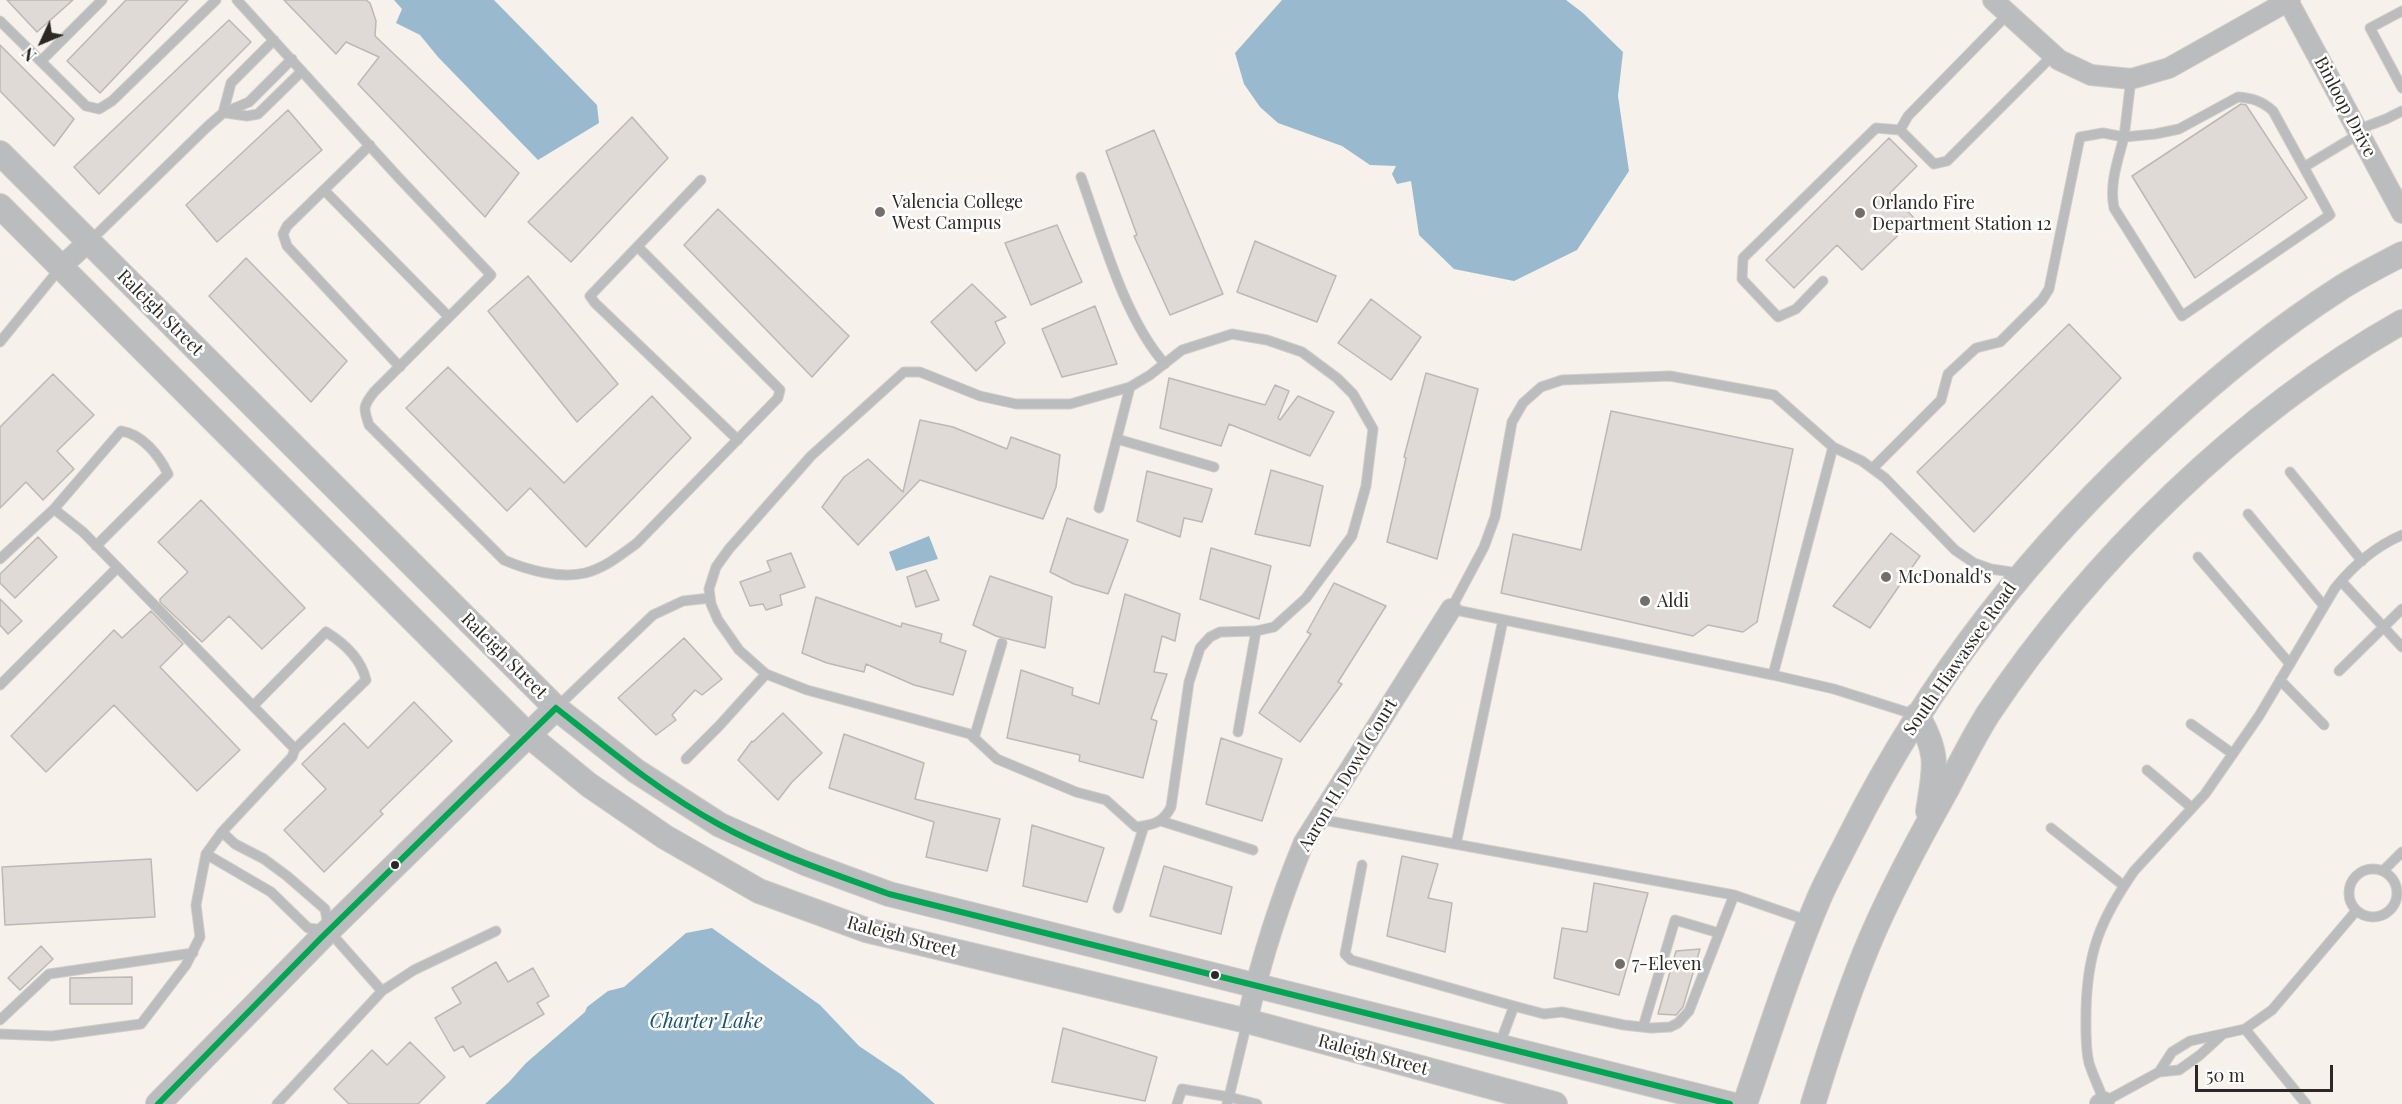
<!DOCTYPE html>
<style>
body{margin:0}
#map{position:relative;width:2402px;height:1104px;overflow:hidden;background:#f6f1ea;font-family:"Playfair Display",serif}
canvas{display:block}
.north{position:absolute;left:12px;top:12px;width:60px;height:60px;-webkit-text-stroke:4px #fff;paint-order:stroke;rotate:226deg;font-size:16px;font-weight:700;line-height:24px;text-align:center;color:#2c2824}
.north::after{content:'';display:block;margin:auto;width:21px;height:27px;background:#2c2824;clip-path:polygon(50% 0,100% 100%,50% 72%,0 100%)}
.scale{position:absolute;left:2195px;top:1065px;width:138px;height:27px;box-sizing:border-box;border:3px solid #2c2824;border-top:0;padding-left:8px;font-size:18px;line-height:21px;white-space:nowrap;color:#2c2824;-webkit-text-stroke:4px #fff;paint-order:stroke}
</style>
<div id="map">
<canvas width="2402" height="1104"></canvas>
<div class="north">N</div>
<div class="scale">50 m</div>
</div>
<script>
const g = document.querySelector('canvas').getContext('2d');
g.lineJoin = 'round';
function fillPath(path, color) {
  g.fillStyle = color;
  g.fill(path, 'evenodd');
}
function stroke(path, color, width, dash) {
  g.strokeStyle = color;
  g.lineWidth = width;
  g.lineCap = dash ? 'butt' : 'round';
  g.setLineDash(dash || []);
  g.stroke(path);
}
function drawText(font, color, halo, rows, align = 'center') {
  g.font = font + ' "Playfair Display",serif';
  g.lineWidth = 5;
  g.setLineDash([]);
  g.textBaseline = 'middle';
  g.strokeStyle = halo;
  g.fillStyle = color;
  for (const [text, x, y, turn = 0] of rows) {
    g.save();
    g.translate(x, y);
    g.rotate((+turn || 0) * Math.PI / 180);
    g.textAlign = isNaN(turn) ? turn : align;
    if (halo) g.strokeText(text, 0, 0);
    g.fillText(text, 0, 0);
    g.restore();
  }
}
const water = new Path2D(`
 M394 0H494L597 105 599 123 538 160 438 57 420 35 396 23 402 9Z
 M1282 0H1566L1583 13 1623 52 1618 96 1629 171 1577 250 1514 281 1454 269 1419 235 1411 181 1397 184 1392 174 1396 166 1370 165 1342 146 1278 123 1260 107 1244 84 1235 53Z
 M929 536 938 559 896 571 889 552Z
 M712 928 820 1005 859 1046 902 1075 935 1104H485L509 1082 526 1063 585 1012 587 1007 608 991 624 987 686 933Z`);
const building = new Path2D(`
 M7 0H73L37 32Z
 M126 0H188L100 93 67 61Z
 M284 0H366L370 3 376 21 375 36 519 173 485 217 358 84 379 57 346 42 336 54Z
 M229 20 251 42 99 194 74 167Z
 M0 45 74 119 54 146 0 91Z
 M2241 104 2246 105 2307 198 2195 278 2132 176Z
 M288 110 322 150 217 242 186 205Z
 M632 117 668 158 571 262 528 222Z
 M1154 130 1223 294 1170 315 1134 236 1137 235 1106 151Z
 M1889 138 1917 166 1890 193 1915 219 1862 270 1837 245 1794 288 1766 260Z
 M718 209 849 336 812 377 684 245Z
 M1057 225 1082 282 1031 305 1005 243Z
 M1255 241 1336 276 1317 322 1237 292Z
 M246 258 347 361 311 402 209 296Z
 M528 276 618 384 577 422 488 311Z
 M972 284 1006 317 995 322 1005 343 976 371 931 322Z
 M1371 299 1421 337 1391 380 1338 343Z
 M1095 306 1117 364 1062 377 1042 329Z
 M2069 324 2121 378 1974 532 1917 472Z
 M448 367 564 483 652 396 691 438 586 547 530 488 507 511 406 408Z
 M1426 373 1478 389 1437 559 1387 542 1406 458 1404 457Z
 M53 374 94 415 57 451 74 469 43 500 26 482 0 508V427Z
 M1169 378 1265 405 1275 385 1289 391 1278 418 1280 420 1298 396 1334 412 1310 456 1229 424 1221 446 1160 428Z
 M1611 411 1793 449 1757 622 1743 632 1708 625 1693 636 1501 593 1513 534 1581 550Z
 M920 420 953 427 1007 449 1011 437 1060 455 1056 487 1043 519 920 480 858 545 822 507 844 477 868 459 903 492Z
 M1271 470 1323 486 1310 546 1255 534Z
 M1147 471 1212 489 1202 522 1184 518 1180 537 1137 521Z
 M201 500 305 608 262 649 229 616 202 642 160 602V599L188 572 158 542Z
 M1067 518 1128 540 1108 594 1074 584 1050 572Z
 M1891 533 1920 556 1870 628 1833 606Z
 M38 537 57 557 15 598 0 583V574Z
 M1211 548 1271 566 1259 619 1200 599Z
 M791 553 805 587 780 595 782 605 766 610 763 604 750 606 740 582 771 571 767 561Z
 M926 570 939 600 916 607 907 577Z
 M990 576 1052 597 1045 648 996 636 973 625Z
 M1334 583 1386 606 1338 682 1342 684 1300 742 1259 713 1311 634 1307 632Z
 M1125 594 1180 614 1175 641 1162 636 1154 672 1167 674 1151 719 1157 721 1143 778 1079 761 1080 755 1007 738 1021 670 1073 688 1072 695 1099 704Z
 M816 597 901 627 902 623 942 634 940 642 966 651 953 695 914 685 866 664 864 672 827 663 802 653Z
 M0 599 22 621 8 634 0 625Z
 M151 611 183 644 160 667 240 750 197 791 114 705 46 772 11 736 114 630 122 638Z
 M684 638 722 679 702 695 695 690 672 715 676 720 656 735 618 698Z
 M414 702 452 741 380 811 383 814 324 872 284 830 326 789 302 764 344 723 368 748Z
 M783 713 822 753 792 782 778 800 738 760 752 741 753 742Z
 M844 734 924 763 915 799 1000 819 987 871 926 857 934 822 829 788Z
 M1221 738 1282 759 1262 821 1206 804Z
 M1032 825 1104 848 1087 902 1023 886Z
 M1402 856 1438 864 1428 898 1452 903 1445 952 1387 936Z
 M151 859 155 917 5 925 2 867Z
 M1164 866 1232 887 1221 934 1150 916Z
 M1594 883 1648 893 1619 995 1554 978 1562 928 1587 932Z
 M41 946 53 959 20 990 8 978Z
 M1700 949 1683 1007 1676 1015 1658 1014 1676 951Z
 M496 962 508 982 533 968 549 996 537 1003 544 1014 470 1057 463 1046 454 1051 435 1018 461 1003 452 988Z
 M132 977V1004H70V978Z
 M1063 1028 1157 1057 1145 1101 1052 1082Z
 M410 1042 445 1077 418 1104H349L334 1089 372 1050 387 1065Z`);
const service = new Path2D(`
 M237 0 399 178 491 275 374 392C363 406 363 408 369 425L504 560C527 570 560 579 585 573 605 568 622 554 637 543L778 398 780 390 638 247
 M2402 11 2370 28 2402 88
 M2008 14 1908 116 1900 130 1934 164 1947 161 2053 55
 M0 21 86 106 99 109 112 101 216 0
 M41 61 102 0
 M2238 97C2252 98 2262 101 2273 111L2330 215 2182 316 2114 208C2109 184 2118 160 2124 137L2155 134 2179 129Z
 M223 113 231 83 274 40
 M226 113 247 116 258 114 302 71
 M2357 130 2386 119 2402 111
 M370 145 287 226 283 234 287 246 400 367
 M2304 167 2359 134
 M1081 177C1102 235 1124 318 1165 364
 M701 180 590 296 595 303 738 440
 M324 190 449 317
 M90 241 207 127 223 113 249 102 292 59
 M1823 281 1796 309 1778 317 1742 279 1743 258 1876 128 1900 130
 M1232 334 1267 340 1302 352 1337 378 1353 394 1373 429 1366 486 1352 536 1306 598 1274 627 1256 631 1220 632 1210 637 1200 648 1189 682 1171 807C1163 823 1153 825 1136 827L1106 800 1076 792 997 759 970 734 807 690 766 674 739 650 718 620 711 604 709 589 716 567 729 549 811 456 904 372H920L980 396 1016 404H1070L1130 387 1150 375 1182 350Z
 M0 342 61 267
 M1117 439 1214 467
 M1833 447 1773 675 1834 689 1916 715
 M1873 468 1941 400 1948 374 1976 348 2000 342 2042 300 2049 289 2080 137 2103 133 2124 137 2131 79
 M2290 472 2362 561
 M1099 508 1130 387
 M54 509 121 431C142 434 159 455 168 474L96 546
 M2248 514 2324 606
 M2198 557 2290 664
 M0 559 54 509 83 532 295 749 292 757 222 832 206 854 196 905 200 937 186 965 141 1024 52 1036 0 1034
 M2341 581 2402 647
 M2339 671 2402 609
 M1773 675 1451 609 1484 547 1495 517 1512 422 1523 403 1541 387 1562 380 1670 376 1774 395 1833 447 1862 461 1885 478 1955 550 1974 563 1991 569 2018 573
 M2280 680 2324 725
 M0 685 117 568
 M253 706 326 632C344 643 361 659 366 680L295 749
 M556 708 653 615 683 601 710 598
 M2191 724 2233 754
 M1238 732 1256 631
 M974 738 1002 643
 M686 759 719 726 766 674
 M2147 770 2192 808
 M1318 819 1734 895 1809 921
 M1161 821 1253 850
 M2051 828 2124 886
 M222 832 235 844 264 859 287 876 325 909 329 931 382 991
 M1456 844 1503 620
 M206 854 271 892 308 928 324 930
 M1362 865 1345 954 1351 960 1514 1006
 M2349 893a24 24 0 1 1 48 0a24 24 0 1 1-48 0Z
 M2383 871 2402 852
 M1118 908 1144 826
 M0 1020 49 974 193 953
 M1247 1022 1229 1097 1257 1104
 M1643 1027 1675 920 1719 933
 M2245 1029 2306 1104
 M2223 1034 2200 1055 2179 1070 2159 1072 2104 1102C2100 1089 2093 1076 2089 1063 2085 1047 2086 1029 2086 1012 2087 953 2100 920 2134 871L2205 794 2259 716 2335 588C2353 566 2376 546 2402 535
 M1499 1046 1514 1006 1544 1014 1562 1012 1624 1025 1651 1028 1670 1027 1678 1023 1689 1011 1734 895
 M2159 1072 2172 1052 2190 1041 2245 1029 2272 1010 2356 911
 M277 1104 382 991 414 970 496 931
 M1177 1104 1182 1089 1229 1097 1227 1104`);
const minor = new Path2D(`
 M1993 0 2059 60 2091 75 2131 79 2169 68 2290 0
 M2288 1 2402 213
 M61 267 88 242
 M1247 1021C1261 960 1280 900 1304 842L1451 609
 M2100 1104 2104 1102`);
const tertiary = new Path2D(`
 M0 153 556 708 636 771 720 825 805 863 889 894 1730 1104
 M0 206 528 735 589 785 665 837 759 891 866 930 1247 1021 1555 1104
 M1917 715C1940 754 1935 768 1928 811
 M158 1104 321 938 556 708
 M1745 1104C1769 1034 1791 963 1820 896 1829 876 1840 856 1850 836 1931 675 2033 547 2165 426 2219 376 2277 329 2339 289 2359 276 2381 265 2402 254
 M1813 1104C1830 1048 1848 992 1871 938 1893 887 1920 837 1947 789 1960 764 1973 738 1988 714 2090 561 2242 412 2402 322`);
const bus1 = new Path2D(`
 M556 708C608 749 661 793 720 825 773 854 832 873 889 894L1730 1104
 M158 1104 321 938 556 708`);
const markers = [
 [880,212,6,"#736e69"],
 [1860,213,6,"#736e69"],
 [1886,577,6,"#736e69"],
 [1645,601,6,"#736e69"],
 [395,865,5,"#2c2824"],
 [1620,964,6,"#736e69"],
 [1215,975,5,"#2c2824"]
];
const streetNames = [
 ["Binloop Drive",2345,107,62],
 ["Raleigh Street",160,313,45],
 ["Raleigh Street",504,656,45],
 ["South Hiawassee Road",1960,659,-55],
 ["Aaron H. Dowd Court",1348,775,-59],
 ["Raleigh Street",902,937,15],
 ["Raleigh Street",1373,1055,15]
];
const poiNames = [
 ["Valencia College",892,202],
 ["West Campus",892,223],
 ["Orlando Fire",1872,203],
 ["Department Station 12",1872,224],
 ["McDonald's",1898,577],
 ["Aldi",1657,601],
 ["7-Eleven",1632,964]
];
const waterNames = [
 ["Charter Lake",706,1022]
];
fillPath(water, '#99bace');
fillPath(building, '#dfdad6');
stroke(building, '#bdb8b4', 1.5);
stroke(service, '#d1cdc7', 11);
stroke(minor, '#d1cdc7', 22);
stroke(tertiary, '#d1cdc7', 26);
stroke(service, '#bbbcbd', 9);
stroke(minor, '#bbbcbd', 20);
stroke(tertiary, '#bbbcbd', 24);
stroke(bus1, '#00a651', 6);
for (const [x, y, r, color] of markers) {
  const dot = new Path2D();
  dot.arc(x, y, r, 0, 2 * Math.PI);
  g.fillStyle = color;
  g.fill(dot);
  stroke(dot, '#fff', 2);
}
drawText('18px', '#2c2824', '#fff', streetNames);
drawText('18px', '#2c2824', '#fff', poiNames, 'left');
drawText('italic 20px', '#155272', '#fff', waterNames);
</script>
